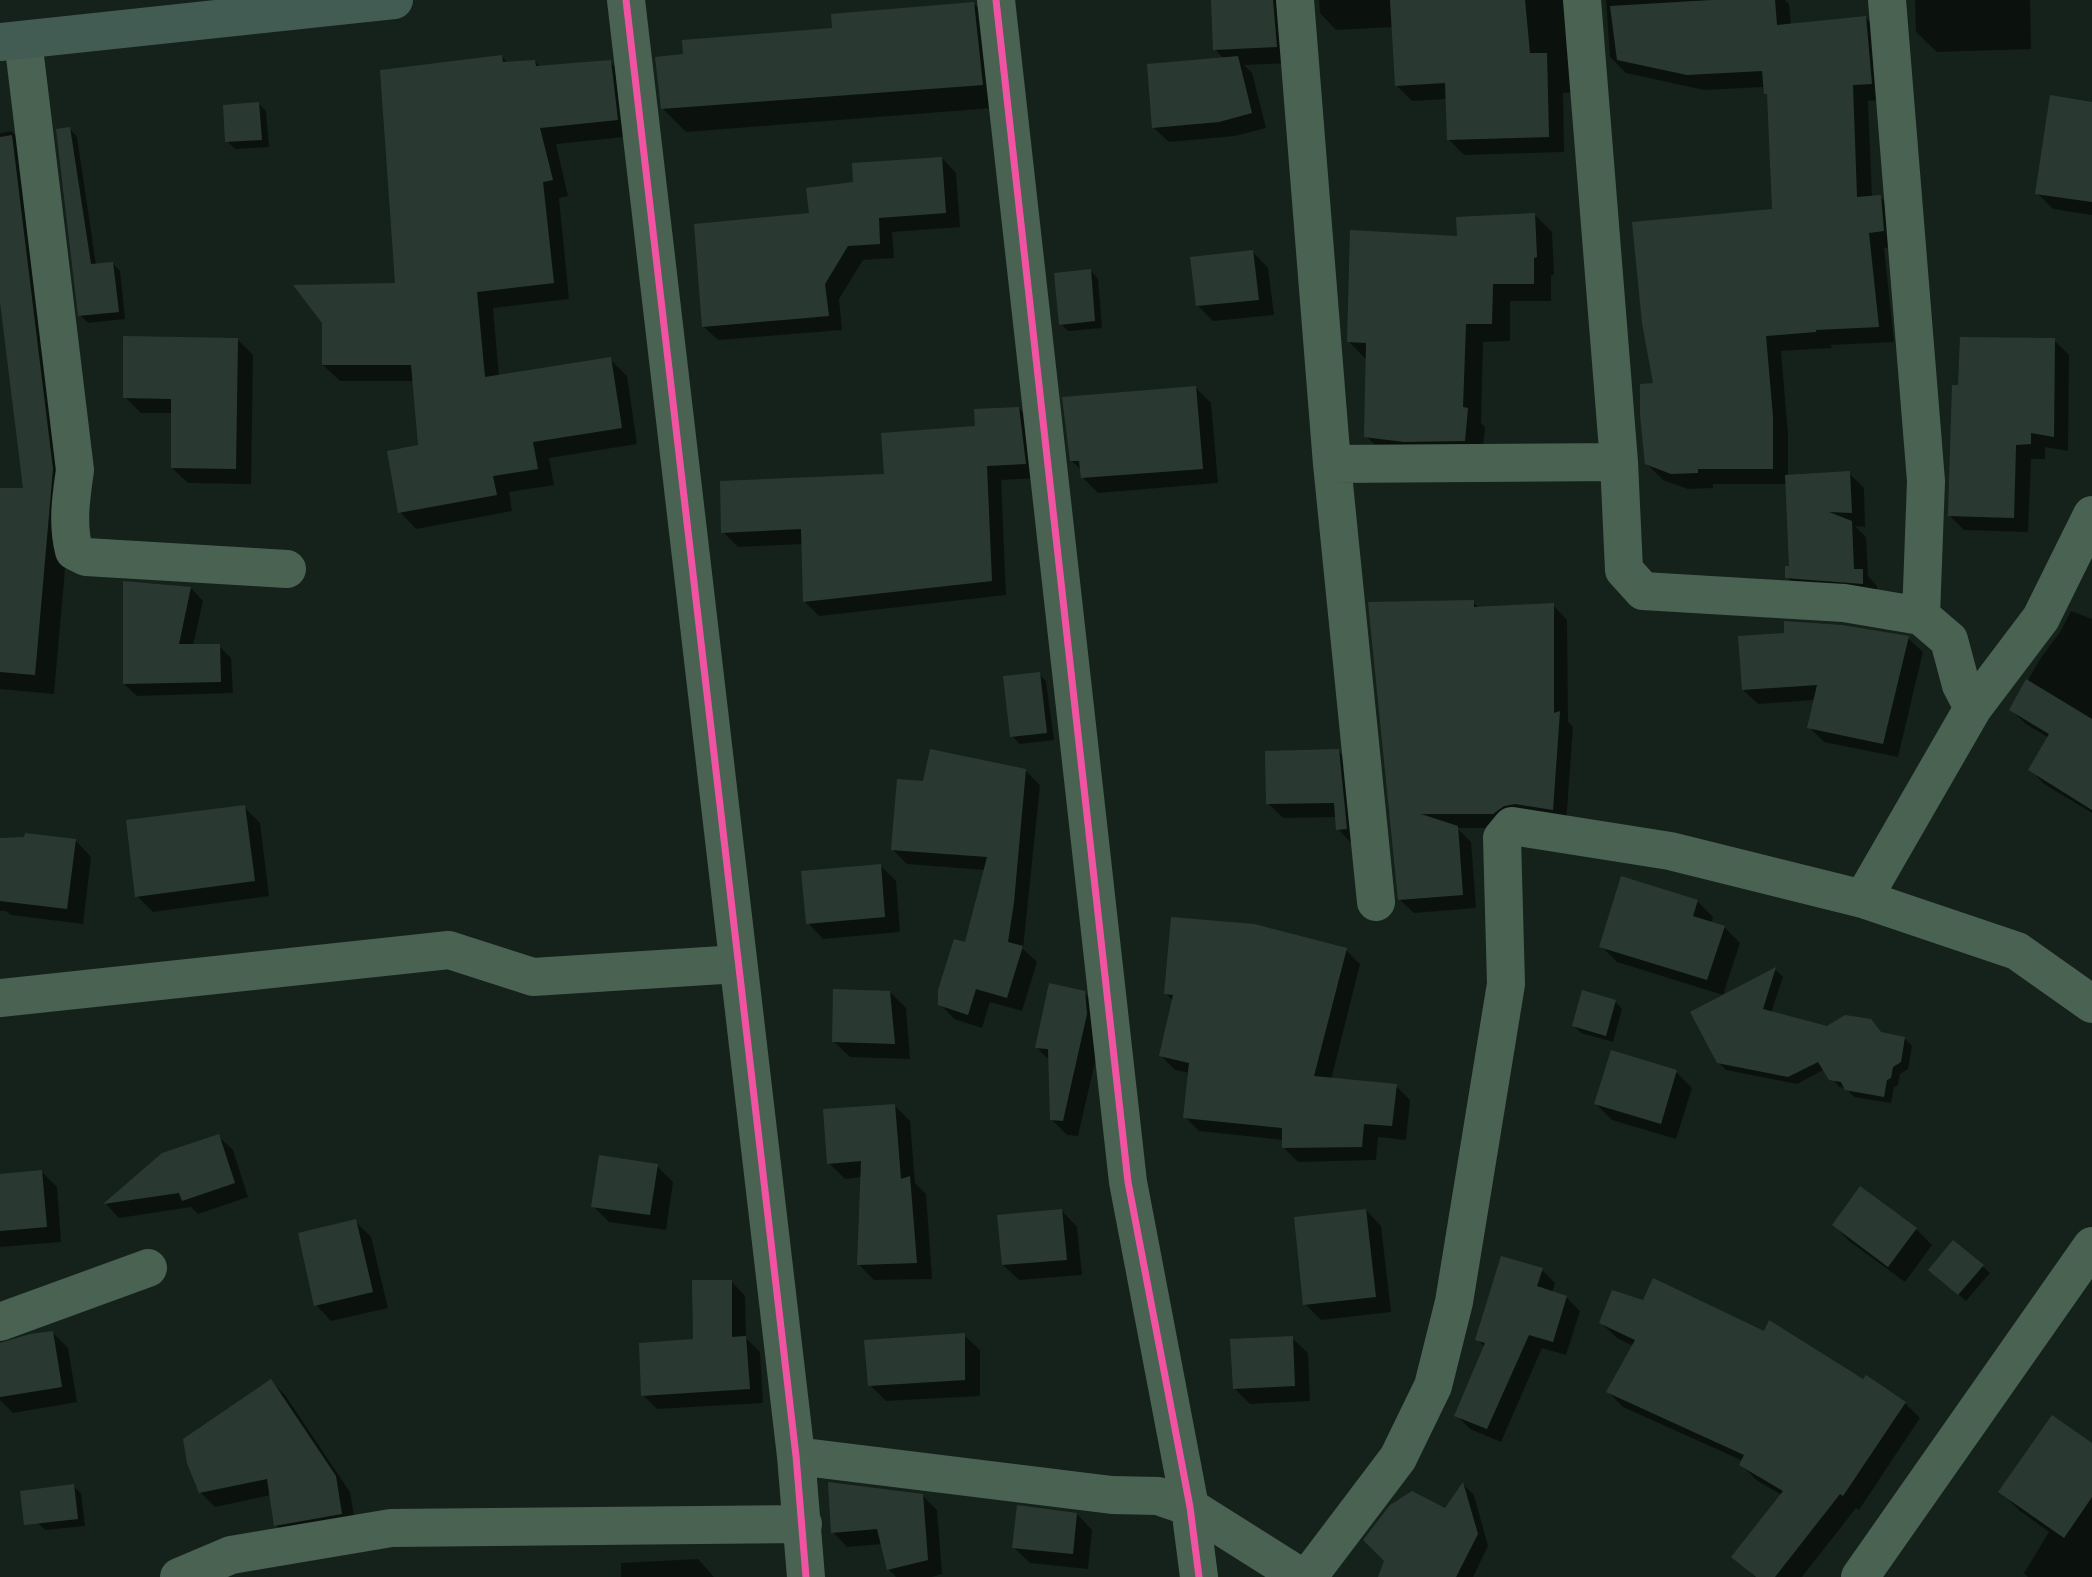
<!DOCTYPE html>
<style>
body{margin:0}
canvas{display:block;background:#15211b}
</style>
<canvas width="2092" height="1577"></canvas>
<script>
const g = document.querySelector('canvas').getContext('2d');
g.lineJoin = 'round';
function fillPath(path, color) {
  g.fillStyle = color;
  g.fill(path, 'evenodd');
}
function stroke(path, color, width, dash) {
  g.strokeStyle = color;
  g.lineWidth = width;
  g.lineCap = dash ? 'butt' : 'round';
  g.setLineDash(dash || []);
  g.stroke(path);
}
const shadow = new Path2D(`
 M1213 0H1296L1292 63 1244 65 1252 73 1266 128 1235 136 1169 142 1154 128 1224 59 1215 49Z
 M1319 0H1584L1581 92 1563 93 1564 152 1464 155 1448 139 1447 99 1412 101 1396 85 1393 27 1336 30 1320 13Z
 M1606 0H1785L1789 4 1791 25 1866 18 1882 34 1887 99 1868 101 1872 198 1880 197 1896 213 1899 246 1884 248 1894 342 1831 345 1832 348 1781 351 1788 434V476L1849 473 1864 488 1865 527 1855 526 1866 537 1868 576 1877 586V598L1802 592 1787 577 1791 568 1788 484H1713V488L1688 489 1663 480 1647 464 1655 385 1773 211 1769 97 1765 93V87L1704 90 1626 73 1610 57Z
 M1915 0H2030L2031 49 1937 52 1916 32Z
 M974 4 997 27 1005 107 686 132 662 108 685 56Z
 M502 57 509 64 535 61 541 68 610 62 627 78 634 136 556 144 568 196 559 198 569 299 493 308 499 377 610 359 627 376 637 444 549 458 554 485 509 492 512 511 416 529 400 512 420 447 414 381H340L323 365 397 284Z
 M2092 103V215L2053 209 2037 193Z
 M259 104 266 111 269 147 235 149 227 141Z
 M70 129 77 137 96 265 112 263 120 271 125 319 88 323 80 315Z
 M11 131 31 151 72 490 54 694 0 689V490H25L0 288V133Z
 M942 158 956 173 960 227 892 232 894 258 863 260 839 299 842 330 718 340 703 326 811 215 855 184Z
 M1534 214 1552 232 1554 275H1551V301H1510V341L1483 342 1481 423 1485 427 1482 458 1384 454 1366 436V359L1348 341 1459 238Z
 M1253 252 1268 268 1274 315 1213 321 1198 306Z
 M1091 271 1098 279 1102 328 1068 331 1061 324Z
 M237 339 253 355 251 484 188 483 172 468 173 413H141L125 397Z
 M2054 340 2069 355 2068 451 2045 447V459H2031L2028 532 1964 530 1949 515Z
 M1196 388 1211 403 1218 483 1098 493 1082 477V471L1071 460Z
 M1019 408 1034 423 1040 478 1001 480 1006 595 819 616 805 602 803 544 738 547 723 532 886 475 976 427Z
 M191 588 203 601 193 646H219L231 658 233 693 137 696 124 684Z
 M1473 602 1479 608 1553 605 1567 620 1568 722 1573 727 1566 824 1508 828H1457L1471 842 1476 908 1414 913 1399 899Z
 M2071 611 2092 619V813L2044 784 2030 769 2049 738 2026 724 2011 710 2040 659 2060 632Z
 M1908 638 1923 652 1898 757 1824 742 1809 727 1815 700 1758 704 1743 690Z
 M1039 674 1046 681 1054 740 1020 744 1012 736Z
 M1338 751 1353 766 1352 844 1338 829 1337 817 1283 818 1268 803Z
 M1025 770 1040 785 1023 949 1037 962 1022 1011 990 1002 982 1028 954 1019 940 1004 966 944 985 870 907 864 892 849 924 783Z
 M244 807 260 823 269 896 153 912 137 896Z
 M26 839 76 841 91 857 83 924 11 915 6 911H0V840Z
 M880 865 896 881 900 932 823 939 808 923Z
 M1697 901 1713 917 1711 923 1724 927 1740 943 1723 995 1617 962 1601 946Z
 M1346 950 1360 964 1331 1080 1396 1086 1410 1100 1406 1140 1378 1137 1376 1160 1298 1162 1284 1148V1140L1199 1131 1185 1117 1190 1073 1175 1070 1160 1055 1174 1001 1166 994Z
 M1776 970 1783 977 1771 1013 1828 1028 1904 1038 1912 1046 1908 1069 1900 1074 1898 1085 1894 1087 1891 1103 1854 1097 1846 1088 1839 1087 1825 1069 1797 1084 1726 1070 1718 1062 1693 1012Z
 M890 992 906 1008 910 1059 850 1057 834 1042Z
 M1084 993 1100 1009 1102 1031 1078 1136 1067 1135 1051 1119 1050 1061 1037 1048Z
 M1615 1001 1622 1009 1613 1042 1581 1033 1574 1026Z
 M1612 1053 1676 1072 1692 1088 1676 1139 1612 1120 1596 1104Z
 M895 1106 910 1121 915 1183 926 1194 932 1279 874 1280 858 1264 862 1177 845 1179 829 1163Z
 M218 1136 233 1150 248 1197 198 1214 191 1207 119 1218 106 1204 163 1155Z
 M657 1166 673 1182 666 1230 609 1222 593 1206Z
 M41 1171 57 1187 61 1242 0 1247V1175Z
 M1366 1210 1381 1226 1391 1312 1321 1320 1305 1304Z
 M1062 1211 1077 1227 1082 1275 1019 1280 1003 1265Z
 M355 1221 371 1237 388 1308 331 1321 316 1305Z
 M1834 1225 1916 1229 1932 1245 1905 1282 1849 1241Z
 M1982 1266 1990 1273 1966 1301 1938 1277Z
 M1542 1270 1555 1283 1552 1293 1566 1297 1580 1311 1566 1355 1542 1348 1501 1442 1470 1429 1456 1415 1485 1347 1477 1339Z
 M731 1281 745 1296 746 1338 760 1352 763 1403 657 1409 643 1395 695 1341Z
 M1601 1323 1864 1381 1905 1403 1920 1418 1859 1510 1856 1508 1802 1577H1755L1733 1557 1782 1495 1756 1480 1741 1464 1743 1461 1623 1407 1608 1392 1633 1346 1617 1338Z
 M52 1332 68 1348 77 1402 13 1413 0 1400V1344Z
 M964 1335 980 1350V1396L886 1401 870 1385Z
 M1292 1338 1308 1353 1310 1401 1250 1404 1234 1388Z
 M271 1381 285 1395 350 1492 356 1528 290 1539 276 1525 271 1495 215 1507 200 1492Z
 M2092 1445V1577H2028L2024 1573 2049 1532 2020 1511 2001 1492Z
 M1463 1484 1474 1495 1488 1546 1473 1577H1379L1445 1510Z
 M73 1486 81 1493 85 1526 45 1530 38 1523Z
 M922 1495 937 1510 942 1574 932 1577H896L889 1570 882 1544 847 1547 833 1532Z
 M1077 1514 1092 1530 1088 1569 1030 1563 1014 1548Z
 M698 1559 714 1577H621V1563Z`);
const building = new Path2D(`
 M1211 0H1273L1277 47 1213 50Z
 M1390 0H1525L1530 53H1547L1549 137 1447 140 1445 83 1395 86Z
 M1712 0H1775L1777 25 1866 16 1872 84 1853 85 1857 197 1881 195 1884 231 1869 233 1879 327 1816 330V332L1766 336 1773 417V469H1698V473L1671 474 1645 464 1640 415V384L1653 383 1642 323 1632 222 1772 209 1767 94H1764L1762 71 1687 75 1617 60 1610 6Z
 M974 2 983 85 661 109 655 57 683 54 682 40 832 28 831 14Z
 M502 55 503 62 535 60 536 66 611 60 618 120 540 128 553 180 543 182 554 283 477 292 485 377 611 357 622 428 533 442 538 469 493 476 497 495 398 513 387 451 418 445 411 365H322V323L293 285 395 283 380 70Z
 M1238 56 1252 113 1219 122 1152 128 1147 64Z
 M2050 95 2092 102V202L2035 194Z
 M259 102 262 140 225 142 223 105Z
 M70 127 91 264 113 262 119 312 78 316 56 129Z
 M12 135 53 469 35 675 0 672V488H23L0 302V137Z
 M942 157 946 213 879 218 880 244 848 246 825 284 829 316 702 327 694 224 809 213 806 188 853 182 852 163Z
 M1535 213 1537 257 1534 258V284H1493L1492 324H1466L1463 407 1468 408 1465 441 1404 442 1364 437 1366 343 1347 342 1350 230 1457 236 1456 217Z
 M1253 250 1259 300 1196 306 1190 257Z
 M1091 269 1095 321 1059 325 1054 273Z
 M123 336 238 338 236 469 171 468V399L123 398Z
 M1960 337 2055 338 2054 437 2031 433V444L2016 445 2014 518 1948 516 1952 385H1958Z
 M1196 386 1203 469 1081 478 1079 461H1070L1062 397Z
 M1019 407 1026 464 987 466 992 581 803 602 801 529 721 533 720 481 884 474 881 433 975 426 974 409Z
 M1850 471 1852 513 1829 512 1852 521 1854 569H1863V584L1785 578V566H1789L1785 475Z
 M123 581 191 587 179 644H220L221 682 123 684Z
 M1474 600V607L1554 603V713L1560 711 1553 810 1515 804 1504 806 1493 814H1421L1458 826 1463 895 1398 900 1368 602Z
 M1784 621 1842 625 1909 636 1883 744 1807 728 1817 685 1742 690 1738 636 1784 633Z
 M1040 672 1047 733 1010 737 1003 676Z
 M2026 679 2092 719V810L2028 770 2049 734 2009 710Z
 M930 749 1026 769 1014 902 1008 942 1023 946 1007 998 976 989 968 1015 938 1005V990L954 939 965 942 987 857 891 850 897 779 923 781Z
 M1339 749 1347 829 1336 830 1334 803 1266 804 1265 751Z
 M245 805 255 881 135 897 126 820Z
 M25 833 76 839 67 909 0 901V838L24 837Z
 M881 864 885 917 806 924 801 871Z
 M1621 876 1698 900 1693 916 1725 926 1707 980 1599 947Z
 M1171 917 1254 924 1347 948 1314 1076 1397 1084 1392 1126 1364 1124 1362 1147 1282 1148V1128L1183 1118 1189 1063 1159 1056 1173 995 1164 994Z
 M1776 967 1763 1009 1827 1026 1845 1015 1871 1019 1881 1032 1905 1037 1901 1062 1893 1067 1891 1078 1887 1080 1884 1097 1845 1090 1841 1082 1829 1080 1818 1062 1788 1077 1717 1063 1690 1012Z
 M1049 983 1085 991 1087 1014 1063 1121 1050 1120 1048 1049 1035 1048Z
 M833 989 890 991 895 1044 832 1042Z
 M1582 990 1616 1000 1606 1036 1572 1026Z
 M1611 1050 1677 1070 1661 1124 1594 1104Z
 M895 1104 901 1179 910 1176 917 1263 857 1265 861 1161 827 1164 823 1109Z
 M219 1134 235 1183 182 1201 179 1193 103 1204 162 1153Z
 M599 1155 658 1164 650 1215 591 1207Z
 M42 1170 47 1227 0 1231V1174Z
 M1860 1186 1917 1228 1888 1267 1832 1225Z
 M1062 1209 1067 1260 1002 1265 997 1215Z
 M1366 1209 1376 1297 1303 1305 1294 1217Z
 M356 1219 373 1292 314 1306 298 1233Z
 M1953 1240 1984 1265 1958 1295 1928 1270Z
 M1501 1256 1543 1268 1537 1286 1567 1296 1553 1342 1529 1335 1487 1429 1454 1416 1485 1343 1475 1340Z
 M1653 1278 1764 1331 1769 1320 1863 1379 1866 1375 1906 1402 1843 1496 1840 1494 1775 1577H1756L1731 1557 1783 1491 1739 1465 1744 1455 1606 1392 1635 1340 1599 1323 1612 1290 1643 1300Z
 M692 1280H732V1337L746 1336 750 1389 641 1396 639 1343 693 1339Z
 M53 1331 62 1387 0 1397V1343L30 1334Z
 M965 1333V1380L868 1386 864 1340Z
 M1293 1336 1295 1386 1233 1389 1230 1339Z
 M271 1379 336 1476 342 1514 274 1526 267 1479 199 1493 187 1463 183 1439Z
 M2052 1415 2092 1443V1497L2064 1538 1998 1492Z
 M828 1482 923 1494 928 1560 887 1570 877 1529 831 1533Z
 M1463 1482 1478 1534 1456 1577H1378L1384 1561 1363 1540 1390 1505 1412 1491 1445 1508Z
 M74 1484 78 1519 24 1525 20 1491Z
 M1017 1505 1077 1513 1073 1554 1012 1548Z`);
const minor = new Path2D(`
 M626 0 796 1456 806 1577
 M996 0 1128 1182 1190 1507 1199 1577
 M1295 0 1332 464 1376 902
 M1582 0 1619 462 1624 570 1643 591 1844 603 1921 616 1949 640 1961 685 1973 708 1863 899 2017 951 2092 1004
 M1887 0 1926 481 1921 616
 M23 40 75 470C71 498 67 523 74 551L86 557 287 569
 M1332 464 1619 462
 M1973 708 2041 618 2092 515
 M0 998 449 950 533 977 738 964
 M0 1322 148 1268
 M796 1456 1112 1495 1158 1496 1190 1507 1301 1577
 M179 1577 231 1555 391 1528 803 1524
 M1308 1577 1398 1458 1433 1386 1454 1302 1506 984 1502 838 1512 826 1670 851 1863 899
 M1860 1577 2092 1246`);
const major = new Path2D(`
 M0 42 394 0`);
const cycleway = new Path2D(`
 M626 0 796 1456 806 1577
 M996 0 1128 1182 1190 1507 1199 1577`);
fillPath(shadow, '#0007');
fillPath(building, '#293932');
stroke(minor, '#496252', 38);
stroke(major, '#425c53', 38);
stroke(cycleway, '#f153a3', 7);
</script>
